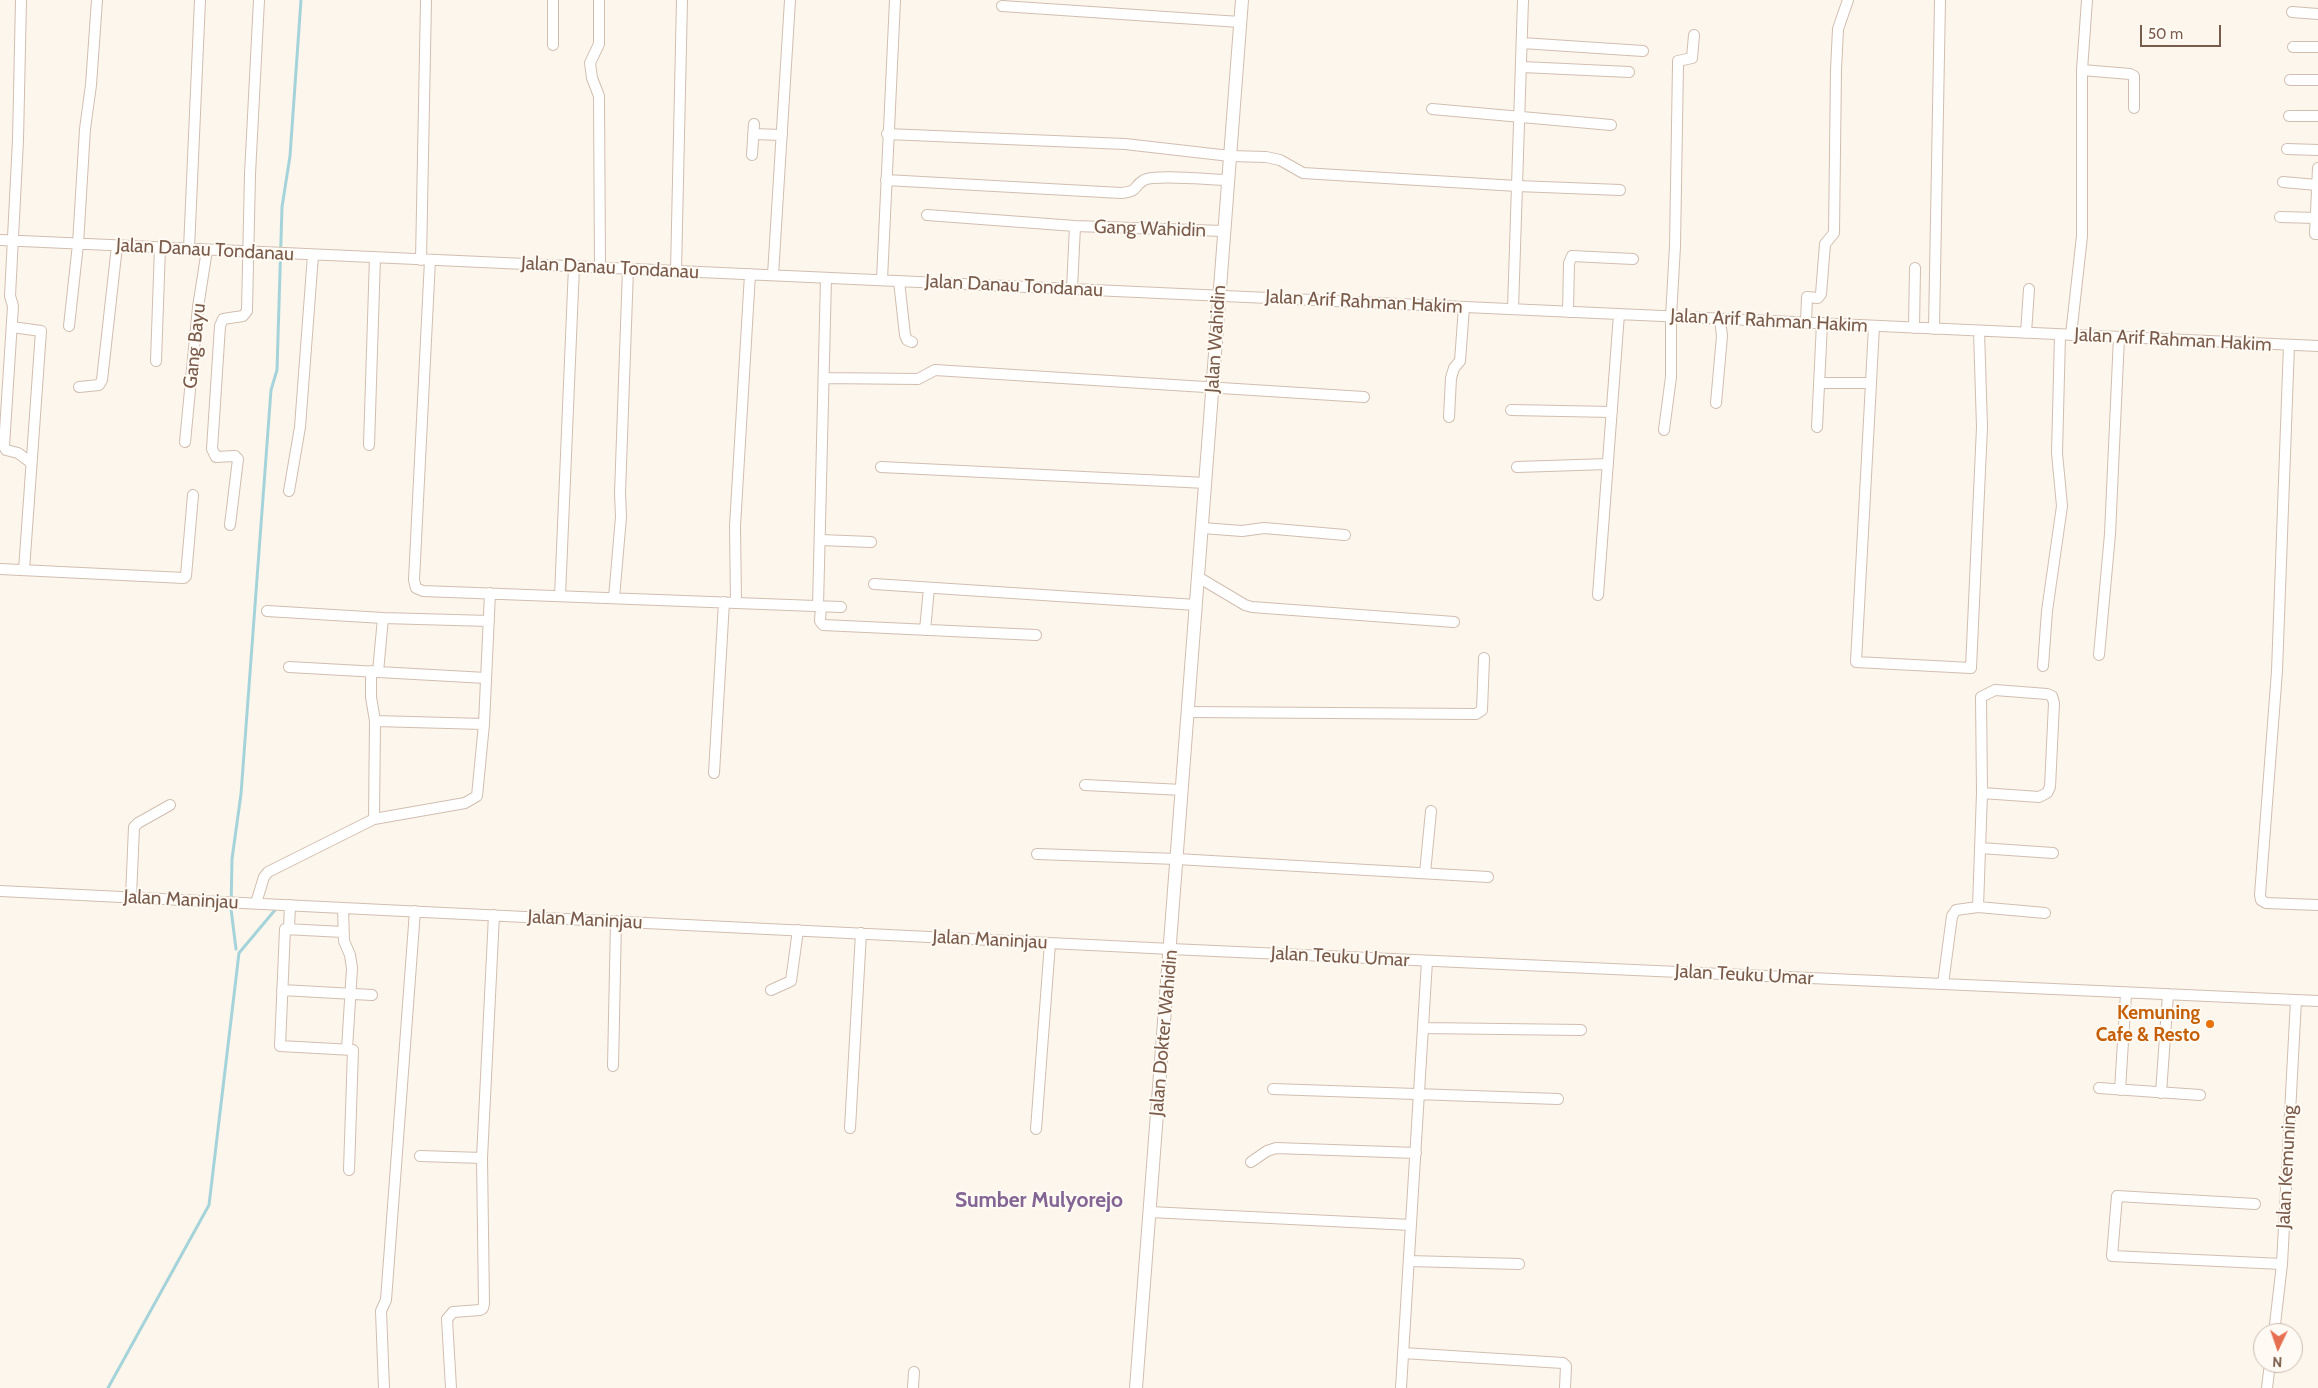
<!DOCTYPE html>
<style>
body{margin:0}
#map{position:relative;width:2318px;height:1388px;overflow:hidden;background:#fdf6ec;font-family:Cabin,sans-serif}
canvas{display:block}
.north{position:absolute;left:2253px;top:1323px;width:50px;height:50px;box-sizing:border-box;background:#fffaf3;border:1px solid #cabbb1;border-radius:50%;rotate:183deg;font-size:14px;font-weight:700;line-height:20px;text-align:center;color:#7a5c4d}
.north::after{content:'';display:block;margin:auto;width:18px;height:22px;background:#e76f51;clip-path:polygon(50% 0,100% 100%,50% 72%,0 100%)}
.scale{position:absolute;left:2140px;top:25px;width:81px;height:22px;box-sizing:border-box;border:2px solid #7a5c4d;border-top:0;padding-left:6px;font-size:15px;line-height:18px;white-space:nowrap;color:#7a5c4d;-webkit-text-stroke:4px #fffaf3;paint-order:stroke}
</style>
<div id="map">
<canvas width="2318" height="1388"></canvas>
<div class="north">N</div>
<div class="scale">50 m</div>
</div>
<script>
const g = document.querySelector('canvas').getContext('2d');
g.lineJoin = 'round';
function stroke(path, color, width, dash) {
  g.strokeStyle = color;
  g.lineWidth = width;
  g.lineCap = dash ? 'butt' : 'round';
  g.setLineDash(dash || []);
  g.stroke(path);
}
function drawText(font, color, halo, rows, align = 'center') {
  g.font = font + ' Cabin,sans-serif';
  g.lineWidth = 4;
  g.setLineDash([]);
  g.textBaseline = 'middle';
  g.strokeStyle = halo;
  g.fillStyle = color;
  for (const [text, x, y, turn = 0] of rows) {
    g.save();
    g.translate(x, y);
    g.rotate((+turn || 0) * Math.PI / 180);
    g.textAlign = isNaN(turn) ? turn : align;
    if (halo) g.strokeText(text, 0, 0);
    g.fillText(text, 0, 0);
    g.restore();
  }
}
const stream = new Path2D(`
 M236 949 231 909 232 859 241 794 271 390 277 370 282 207 290 156 301 0
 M108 1388 209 1205 239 953 275 910`);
const minor = new Path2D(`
 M21 0 18 140 10 296 13 306 4 446 6 450 18 453 30 462
 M599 0V44L590 63 592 78 599 96 600 268
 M1002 6 1240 22
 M2292 12 2318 14
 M1522 43 1643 51
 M553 45V0
 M2293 47H2318
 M1522 67 1629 72
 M2082 70 2130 74 2134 76V108
 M2290 80H2318
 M1432 109 1611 125
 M2289 116H2318
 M753 134 782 135
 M887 134 1125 144 1230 156 1266 157 1280 160 1303 173 1517 186 1620 190
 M2287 149 2318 150
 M752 155 754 124
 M2318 168 2315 234H2318
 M886 180 1121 193C1140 191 1132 187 1144 180 1156 174 1212 180 1228 180
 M2283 182 2317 185
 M927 215 1075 226 1224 231
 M2280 217 2316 218
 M0 240 2318 346
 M189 249 200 0
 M421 260 426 0
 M430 260 414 580 416 588 423 591 841 607
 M676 271 682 0
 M773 275 790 0
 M882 280 895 0
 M899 281 905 335 907 340 912 342
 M1072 289 1075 226
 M1513 309 1523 0
 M1568 312 1569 263 1572 256 1633 259
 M1806 323 1807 297 1818 298 1821 294 1825 244 1834 233 1836 70 1838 29 1848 0
 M69 326 78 244 85 129 91 85 97 0
 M12 327 41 331 24 570
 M1914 328 1915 268
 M1934 329 1940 0
 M2026 333 2029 289
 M2071 335 2082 236V70L2087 0
 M2289 345 2277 671 2260 895 2261 900 2266 903 2318 905
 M156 361 160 247
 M824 378 918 379 935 370 1364 397
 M1819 383H1871L1874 326
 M1871 383 1856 662 1971 668 1982 427 1979 331
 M79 387 99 385 102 380 117 246
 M1716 403 1722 336 1720 319
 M1511 410 1612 412
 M1449 417 1451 378 1454 368 1460 361 1464 307
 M1817 427 1822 323
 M1664 430 1671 377V317L1675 246 1678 65V61L1692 58 1694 35
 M185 442 198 307 207 250
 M369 445 375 257
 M881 467 1206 483
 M1517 467 1608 464
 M289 491 300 427 313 255
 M230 525 238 459 235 456 216 457 212 449 220 326 223 319 243 316 247 311 250 174 259 0
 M1202 528 1242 531 1264 528 1345 535
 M820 540 871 542
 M0 569 184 578 186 576 193 495
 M1198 577 1245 605 1252 607 1454 622
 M874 584 1196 605
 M1598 595 1619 314
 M560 596 574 266
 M614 598 621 517 620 493 628 269
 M736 603 735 526 750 274
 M818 606 826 278
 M821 606 820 621 823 625 1036 635
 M267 611 383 618 489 621
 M925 630 929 588
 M2099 655 2110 534 2119 337
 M2043 666 2047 611 2062 506 2057 453 2060 335
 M289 667 486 678
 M371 671V697L375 721 374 819
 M378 672 383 618
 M1188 712 1476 714 1482 710 1484 658
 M375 721 484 724
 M714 773 724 602
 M1085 785 1182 790
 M1980 848 2053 853
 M1037 854 1177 859 1488 877
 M1425 873 1431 811
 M0 891 1171 949 2318 1001
 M131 897 134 827 138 823 170 805
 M256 903 264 877 268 872 374 819 465 803 477 796 484 724 490 593
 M1978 907 2045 913
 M343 908 344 941 350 955 352 968 347 1049
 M289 929 290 905
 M343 932 285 929 280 1046 353 1050 349 1170
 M1943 984 1952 916 1956 910 1978 907 1982 793 1981 697 1995 690 2047 694 2052 696 2054 703 2050 787 2047 793 2039 797 1982 793
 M282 990 372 995
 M771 990 791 981 798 930
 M1423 1028 1581 1030
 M613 1066 616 921
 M2099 1088 2200 1095
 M1273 1089 1558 1099
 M2120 1090 2126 993
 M2161 1093 2168 994
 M850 1128 861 933
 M1036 1129 1050 943
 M420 1156 482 1158
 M1251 1162 1267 1151 1276 1148 1416 1153
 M2255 1204 2117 1196 2112 1256 2282 1264
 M1150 1212 1411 1225
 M1409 1261 1519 1264
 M2274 1333 2282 1264 2296 1000
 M1403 1353 1563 1363 1566 1366 1565 1388
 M384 1388 381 1311 386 1300 415 911
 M451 1388 447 1319 453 1312 480 1310 483 1308 484 1304 482 1158 494 915
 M913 1388 914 1372
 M1401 1388 1427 961
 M2267 1388 2270 1363`);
const tertiary = new Path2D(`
 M1136 1388 1242 0`);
const markers = [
 [2210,1024,5,"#e8710a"]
];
const streetNames = [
 ["Gang Wahidin",1150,229,2],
 ["Jalan Danau Tondanau",205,250,3],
 ["Jalan Danau Tondanau",610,268,3],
 ["Jalan Danau Tondanau",1014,286,3],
 ["Jalan Arif Rahman Hakim",1364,302,3],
 ["Jalan Arif Rahman Hakim",1769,321,3],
 ["Jalan Wahidin",1216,339,-86],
 ["Jalan Arif Rahman Hakim",2173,340,3],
 ["Gang Bayu",195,346,-84],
 ["Jalan Maninjau",181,900,3],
 ["Jalan Maninjau",585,920,3],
 ["Jalan Maninjau",990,940,3],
 ["Jalan Teuku Umar",1340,957,3],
 ["Jalan Teuku Umar",1744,975,3],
 ["Jalan Dokter Wahidin",1164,1033,-85],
 ["Jalan Kemuning",2287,1167,-87]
];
const foodNames = [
 ["Kemuning",2200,1013],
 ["Cafe & Resto",2200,1035]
];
const quarterNames = [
 ["Sumber Mulyorejo",1039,1201]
];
stroke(stream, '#a5d3da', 3);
stroke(minor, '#d1beb0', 12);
stroke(tertiary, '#d1beb0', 14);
stroke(minor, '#fff', 10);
stroke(tertiary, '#fff', 12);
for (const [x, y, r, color] of markers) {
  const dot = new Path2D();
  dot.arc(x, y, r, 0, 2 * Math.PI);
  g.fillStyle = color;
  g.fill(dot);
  stroke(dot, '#fffaf3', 2);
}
drawText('19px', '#7a5c4d', '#fffaf3', streetNames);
drawText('bold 19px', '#c56008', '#fffaf3', foodNames, 'right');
drawText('bold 21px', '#846695', '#fffaf3', quarterNames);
</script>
